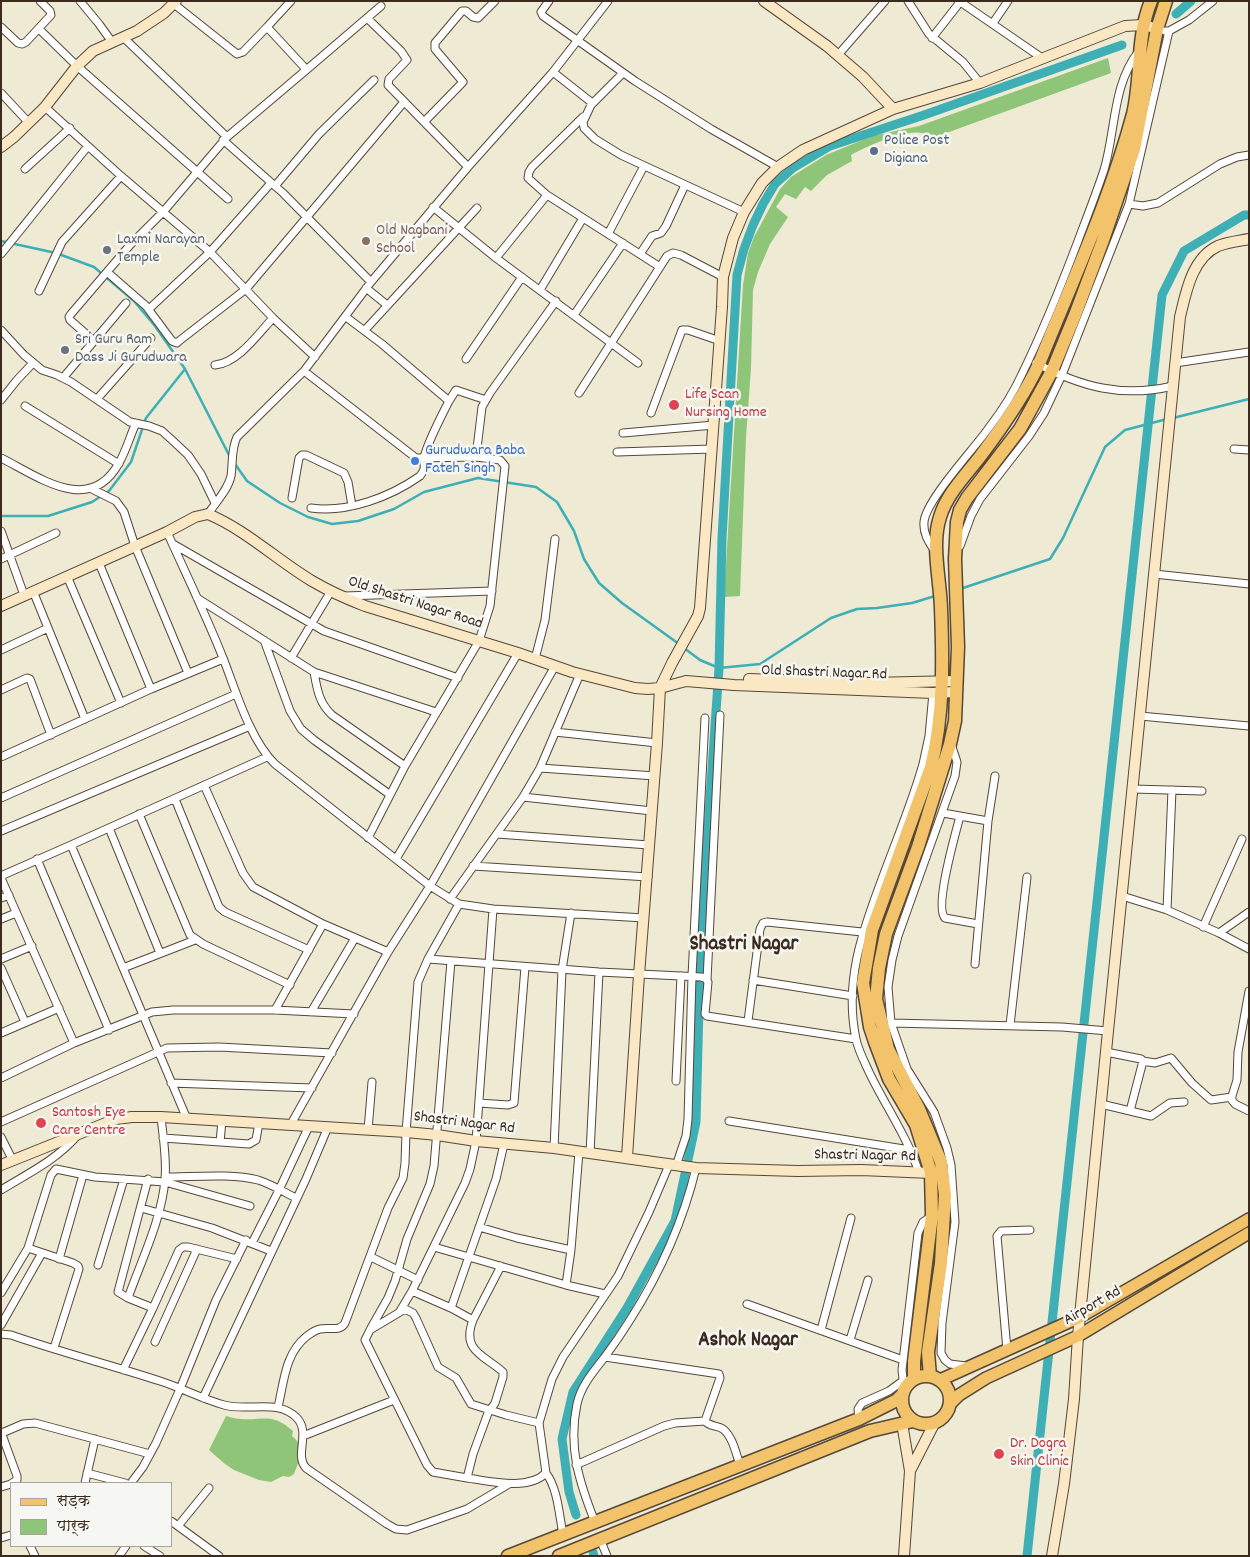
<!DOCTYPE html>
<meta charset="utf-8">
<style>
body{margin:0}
#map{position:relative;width:1250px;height:1557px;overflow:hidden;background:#eeead4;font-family:Dekko,"Playpen Sans Deva",sans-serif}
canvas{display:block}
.frame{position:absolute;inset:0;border:2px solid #3b2a1e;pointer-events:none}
.legend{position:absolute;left:10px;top:1482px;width:162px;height:65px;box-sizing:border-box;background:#f6f6f2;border:1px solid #aba49d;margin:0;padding:6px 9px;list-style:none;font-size:15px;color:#3b2a1e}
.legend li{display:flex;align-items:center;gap:10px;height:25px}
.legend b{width:25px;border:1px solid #aba49d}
</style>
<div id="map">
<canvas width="1250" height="1557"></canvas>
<div class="frame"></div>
<ul class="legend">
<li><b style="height:6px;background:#f2c36a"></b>सड़क</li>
<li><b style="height:14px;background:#8ec578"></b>पार्क</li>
</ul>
</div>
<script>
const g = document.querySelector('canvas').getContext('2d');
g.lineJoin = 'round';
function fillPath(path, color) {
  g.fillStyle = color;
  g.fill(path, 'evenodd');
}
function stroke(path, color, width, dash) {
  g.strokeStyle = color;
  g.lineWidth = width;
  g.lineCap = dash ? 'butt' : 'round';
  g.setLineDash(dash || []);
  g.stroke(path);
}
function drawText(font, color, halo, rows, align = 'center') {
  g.font = font + ' Dekko,sans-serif';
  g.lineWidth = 5;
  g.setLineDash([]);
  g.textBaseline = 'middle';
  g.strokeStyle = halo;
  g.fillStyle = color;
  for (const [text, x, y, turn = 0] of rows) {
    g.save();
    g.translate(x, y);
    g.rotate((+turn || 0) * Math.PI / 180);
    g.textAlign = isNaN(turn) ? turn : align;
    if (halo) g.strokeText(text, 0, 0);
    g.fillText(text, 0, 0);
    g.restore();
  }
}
const green = new Path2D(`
 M1108 58 1111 73 930 139C928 137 926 135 924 134 907 127 866 147 851 155L852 161 827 175 811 191 805 187 796 199 785 194 776 207 788 217 770 244 758 272 753 290 751 368 746 437 740 596 724 597 743 285 748 253 754 237 780 189 791 177 826 155 872 136 919 126Z
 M226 1416C231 1417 236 1419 241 1419 265 1421 271 1412 293 1431L292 1436C306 1447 300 1459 294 1474L289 1477 283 1476 271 1482 259 1480 234 1470 225 1464 209 1450Z`);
const stream = new Path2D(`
 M1 241 56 253 94 267 134 301 155 326 185 369 230 457
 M1173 418 1249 399
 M235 464 247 481 280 503 308 517 332 524 358 521 394 509 424 492 478 478 536 487 557 502 574 531 584 559 599 583 622 603 679 644
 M1 516H48L92 502 109 491 131 462 146 418 185 369
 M960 589 1050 559 1063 538 1105 447 1125 430 1167 419
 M684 648 700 660 719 668 760 664 831 618 857 609 877 608 912 603 935 596`);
const canal = new Path2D(`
 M1176 14 1191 1
 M576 1515 569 1492 562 1439 573 1392 627 1308 675 1221 696 1122 701 930 719 668 722 538 737 275 744 249 753 225 763 204 775 184 793 168 830 146 924 115 1122 45
 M593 1552 594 1556
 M1027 1556 1162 295 1184 251 1244 215H1249`);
const street = new Path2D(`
 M80 1 99 24 112 42
 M549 1 541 12 543 16 635 81 711 129 778 167
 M908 1 929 34 963 62 980 83
 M174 4 237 54 243 52 267 27
 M367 18 401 51 407 60 389 79 388 85 468 167
 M993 23 1008 1
 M1 27 18 43 22 44 26 42 51 15 50 11 40 1
 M39 29 77 66 228 199
 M1165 31H1169L1189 20 1213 1
 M1169 31 1129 204 1143 206 1158 203 1220 164 1237 157 1249 155
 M124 38 227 137
 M932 38 957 6 959 3H962L1042 58
 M838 55 885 1
 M305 71 381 6
 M553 72 591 102V105L583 122 584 128 595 139 621 155 744 212
 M1 93 29 123
 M591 105 623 73
 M45 107 121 176 210 252 273 318 315 357
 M583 117 532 167 529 172 528 178 547 195 660 267
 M424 122 463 82 435 49V43L462 11H466L473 17 478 18 495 1
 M223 140 283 193 371 282
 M25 169 70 128
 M275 186 319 134 374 80
 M433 207 496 258 638 363
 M608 234 644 166
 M1 254 88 146
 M640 254 652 236 661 233 666 226 685 185
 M496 258 547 195
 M107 272 146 306 172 341 177 343 179 341 246 289 404 102
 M366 288 387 305
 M540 290 583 218
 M39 291 62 242 121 176
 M149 309 210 252 271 183
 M574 315 623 243
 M1 330 24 355 42 370 57 375 71 382 130 422 149 426 162 431 172 440 188 455 201 474 215 503
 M365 330 477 208
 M94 341 126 303
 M466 359 522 277
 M1036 363C1081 387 1122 398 1173 386
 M1175 363 1249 352
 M215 365C238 363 258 334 273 318
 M304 371 416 458 476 457 500 460 505 466 490 606 479 641 405 766 368 838
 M63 378 94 341 70 320 69 317 71 314 130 245 163 212 227 137 305 71 304 67 267 27 291 1
 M579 393 667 256 673 253 681 255 723 277
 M97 399 151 338
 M1 400 17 380 33 363
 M449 401 456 390 486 400
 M25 406 119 464
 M651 413 682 330H688L720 341
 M623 433 714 425
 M1234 449 1249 450
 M617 452 712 449
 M476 457 482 407 490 393 556 301
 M1 458C39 477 90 516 119 463 126 451 130 436 136 423
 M92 489 116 501 124 512 135 546 188 673
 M292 498 299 458 302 455H306L344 473 348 482 352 506
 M311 508C348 513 390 497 420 476 427 467 423 467 424 458 427 443 442 415 449 401L382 344 346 317
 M208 514C216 502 228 490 231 476 233 463 231 449 237 437L304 371 371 282 468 167 553 72 608 1
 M1 531 24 595
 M167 532C186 574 206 615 223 658 236 691 250 740 275 764L430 886 459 904 493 909 644 918
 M173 544 324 631 458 678
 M960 546 971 516 980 499 1029 436 1044 413 1062 375 1129 204
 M934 550C928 541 923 533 924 522 926 500 974 449 988 429 1001 412 1013 394 1022 374 1043 331 1061 286 1078 241 1087 217 1096 194 1104 170 1116 130 1112 85 1139 51
 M1 559 56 533
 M99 563 151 689 223 659
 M1154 574 1249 584
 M67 576 121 703
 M33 591 85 719
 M345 596 492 591
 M197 598 314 672 436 712
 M264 640 290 711 301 729 314 740 389 794
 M1 650 48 628
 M291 658 331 591
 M535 659 545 620 555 539
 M314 672C317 689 319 703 332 715L405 766
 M1 690 27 678 30 679 51 735
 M1140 716 1249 726
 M555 732 657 743
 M951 744 957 762 955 776 898 936 892 960 888 987 891 1023 907 1069 934 1112 947 1148 951 1165 955 1222 942 1323 941 1353 945 1360 950 1364 966 1366
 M1 757 151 689
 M540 768 655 776
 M204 785 243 873 253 887 323 924 388 952
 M1133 789 1202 791
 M1172 790 1167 910 1219 933 1249 912
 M523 797 652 811
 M1 798 236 694
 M175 799 219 907 225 912 309 950
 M943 813 988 821
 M139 814 190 935 203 944 290 985
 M960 816C956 832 934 907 945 918L978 924
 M109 828 160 953
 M1 831 250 726
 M497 834 649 845
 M37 859 109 1030
 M396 859 518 653
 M473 866 648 877
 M1 876 71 845
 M1 878 74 1043
 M1122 896 1167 910
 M1 898 9 895
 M450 899 523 797 540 768 580 674
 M1 919 16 913
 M1203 927 1242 839
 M1219 933 1249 949
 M1 959 32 946
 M428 959 599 972 701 977 705 978 708 982 705 1014 707 1016 856 1039
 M975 964 988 821 995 776
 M1 968 25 1022
 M123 968 195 940
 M707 980 720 715
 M753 980 853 996
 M1249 991 1238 1052 1237 1080 1231 1099 1235 1104 1249 1111
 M275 1010 323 924
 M311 1012 355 938
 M748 1021 760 929 763 923 767 922 862 932
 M891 1023 1062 1027 1108 1031
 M1010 1025 1027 877
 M1 1033 59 1008
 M1106 1052 1141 1059 1143 1061 1130 1111
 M1143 1061 1155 1063 1171 1058 1192 1083 1211 1100 1232 1097
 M1 1078 74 1043 152 1012 173 1010H275L354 1014
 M676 1081 681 976
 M171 1083 312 1088
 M479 1103 508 1105 514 1103 525 967
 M1101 1104 1151 1116 1170 1103 1184 1102
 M187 1119 71 845 267 757
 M729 1121 910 1150
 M1 1122 167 1048 219 1047 332 1053
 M291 1124 388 952 430 886 555 666
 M368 1130 372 1082
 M1 1137 13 1161
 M163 1138 249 1144 256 1140 259 1123
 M220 1142 222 1121
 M554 1148 562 970 571 913
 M590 1153 599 972
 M676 1166 686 1136 688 1119 692 976 705 718
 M919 1173C908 1138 886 1107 870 1074 865 1063 858 1050 856 1039 844 982 862 932 882 879 896 841 912 803 923 764L929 736 933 693
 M165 1177C193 1177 232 1173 258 1180 271 1184 284 1192 296 1198
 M148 1179 118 1292 128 1298 153 1308
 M1 1190C27 1174 56 1160 76 1137
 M141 1208 212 1228 271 1251
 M479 1227 517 1238 571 1250
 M252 1243 279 1190 309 1126
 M434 1247 566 1285 605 1294
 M28 1248 73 1263 78 1266 79 1269 54 1348
 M371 1257 418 1280
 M59 1259 83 1175
 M98 1265 124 1179
 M566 1285 571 1250 579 1152
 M412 1291 451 1308 473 1320 501 1266
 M1 1293 28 1248 51 1175 56 1169 95 1177 165 1182 250 1206
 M128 1298C141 1261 162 1219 165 1179 167 1159 163 1137 161 1117
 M747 1304 903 1360
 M451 1308 496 1179 504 1144
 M400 1311 412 1291 465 1183 470 1169 476 1141 493 909
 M473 1320C461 1351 484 1355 503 1372V1377L495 1403C493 1407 490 1409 488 1413L473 1454 467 1478 433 1472 427 1465 365 1340 370 1330 405 1309 413 1313 416 1318 438 1367 456 1378 471 1404 506 1415 539 1423
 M1 1325 42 1253
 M371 1328 388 1298 395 1281 407 1239 430 1184 434 1166 451 961
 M821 1330 851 1218
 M1 1334 11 1335C60 1352 111 1365 160 1381 182 1388 202 1399 224 1405 248 1412 278 1398 297 1418 311 1433 294 1455 306 1468L387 1524 396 1529 407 1530 467 1509 509 1484
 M850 1340 868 1280
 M155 1342 197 1249
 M1007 1350 997 1236 1001 1231 1030 1230
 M605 1357 719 1374 720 1378 705 1421C710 1427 717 1425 723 1429 733 1437 736 1454 740 1465
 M123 1370 153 1308 179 1250 183 1247H188L237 1259
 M906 1386 903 1379 902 1370 918 1233 923 1222 932 1216
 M203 1398 306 1179 328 1127
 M278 1407C284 1382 285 1353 307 1336 311 1333 315 1330 320 1329 330 1327 340 1332 345 1323L388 1208 403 1178 405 1163 406 1132 418 982 428 959 459 904
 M859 1419 858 1409 862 1403 889 1391 904 1380
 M1 1432 17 1476V1480L12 1483
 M2 1433 23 1424 35 1423 150 1454
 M303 1436 394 1400
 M576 1465 664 1426 675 1423 705 1421
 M87 1473 125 1483
 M546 1473C558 1489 559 1515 563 1534
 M467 1478C489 1481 528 1491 546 1473L539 1423 552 1379 563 1357 618 1276 649 1212 669 1165
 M85 1483 95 1439
 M131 1483 143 1467 156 1443 180 1389 216 1300 246 1240
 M1 1487 11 1484
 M171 1521 219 1556
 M595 1522C579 1482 568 1447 577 1404 581 1386 593 1372 604 1358 613 1346 622 1333 630 1320 660 1273 683 1222 696 1168
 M178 1526 209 1488
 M1 1538 11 1535
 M600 1539 607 1556
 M30 1546 35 1556
 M144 1546 160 1556
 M119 1556 126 1546`);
const secondary = new Path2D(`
 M764 1 827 46 863 77 893 109
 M1 147 14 137 45 107 77 66 93 51 137 31 164 13 176 1
 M1 606 167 532 195 517 208 514C246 530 277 560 312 581 329 591 347 599 365 606L518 653 572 672 635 688 648 689 660 688 686 681 734 685 933 693 955 692
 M749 679 870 683 956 681
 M627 1157 639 975 657 743 660 688 672 663 698 616 700 608 722 307 723 277 733 238 744 212 762 183 778 167 803 150 893 109 980 83 1125 26 1143 25 1151 27
 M1 1165 116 1119 132 1117H161L406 1132 437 1135 476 1141 554 1148 696 1168 798 1171 861 1170 931 1173
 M902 1423 910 1471 904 1556
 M910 1471 934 1424
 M1052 1556 1064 1484 1074 1399 1078 1336 1108 1031 1180 317C1186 292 1192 258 1218 246 1228 242 1239 241 1249 239`);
const primary = new Path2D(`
 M940 1380 1080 1317 1249 1219
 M951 1403 959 1395 986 1378 1078 1336 1249 1233`);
const highway = new Path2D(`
 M902 1400a24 24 0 1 1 48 0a24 24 0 1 1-48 0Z
 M930 1376 928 1352 941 1263 945 1195 941 1162 919 1109 888 1049 876 999 879 968 886 934 918 847 950 744 955 721 958 647 955 559 957 522 960 510 967 498 1020 429 1052 371 1075 315 1102 243 1134 149 1157 29 1166 1
 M914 1379V1361L932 1215 931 1173 916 1125 889 1079 875 1042 870 1027 863 983 872 930 931 767C944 714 943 661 941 608 940 579 931 544 940 517 947 493 968 473 982 454 1003 426 1024 396 1039 364 1072 282 1110 200 1133 114 1142 77 1136 37 1151 1
 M508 1556 859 1419 897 1400 902 1395
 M559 1556 870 1431 913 1421`);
const markers = [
 [874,151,5,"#5c6f8a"],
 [366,241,5,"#8d6e63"],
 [107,250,5,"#6b7280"],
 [65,350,5,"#6b7280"],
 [674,405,6,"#e0444e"],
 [415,461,5,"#3f7fe0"],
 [41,1123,6,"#e0444e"],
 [999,1454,6,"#e0444e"]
];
const serviceNames = [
 ["Police Post",884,142],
 ["Digiana",884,160]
];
const educationNames = [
 ["Old Nagbani",376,232],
 ["School",376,250]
];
const worshipNames = [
 ["Laxmi Narayan",117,241],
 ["Temple",117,259],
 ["Sri Guru Ram",75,341],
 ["Dass Ji Gurudwara",75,359]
];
const healthNames = [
 ["Life Scan",685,396],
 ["Nursing Home",685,414],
 ["Santosh Eye",52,1114],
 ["Care Centre",52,1132],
 ["Dr. Dogra",1010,1445],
 ["Skin Clinic",1010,1463]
];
const shopNames = [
 ["Gurudwara Baba",425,452],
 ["Fateh Singh",425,470]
];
const streetNames = [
 ["Old Shastri Nagar Road",415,604,18],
 ["Old Shastri Nagar Rd",824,674,2],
 ["Shastri Nagar Rd",464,1124,7],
 ["Shastri Nagar Rd",865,1157,1],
 ["Airport Rd",1093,1307,-30]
];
const districtNames = [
 ["Shastri Nagar",744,946],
 ["Ashok Nagar",748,1342]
];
fillPath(green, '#8ec578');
stroke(stream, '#3dafb5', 2.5);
stroke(canal, '#3dafb5', 9);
stroke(street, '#564739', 9);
stroke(secondary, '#564739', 12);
stroke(primary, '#564739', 14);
stroke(highway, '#564739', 15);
stroke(street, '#fff', 7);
stroke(secondary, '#fae7c3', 10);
stroke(primary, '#f2c36a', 11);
stroke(highway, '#f2c36a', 12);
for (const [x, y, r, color] of markers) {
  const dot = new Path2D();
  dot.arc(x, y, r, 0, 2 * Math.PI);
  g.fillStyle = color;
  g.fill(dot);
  stroke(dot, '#f6f6f2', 2);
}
drawText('16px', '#4e5e75', '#f6f6f2', serviceNames, 'left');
drawText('16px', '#785e54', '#f6f6f2', educationNames, 'left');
drawText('16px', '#5b616d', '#f6f6f2', worshipNames, 'left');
drawText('16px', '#be3a42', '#f6f6f2', healthNames, 'left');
drawText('16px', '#366cbe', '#f6f6f2', shopNames, 'left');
drawText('16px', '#3b2a1e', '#f6f6f2', streetNames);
drawText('bold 21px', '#3b2a1e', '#f6f6f2', districtNames);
</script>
